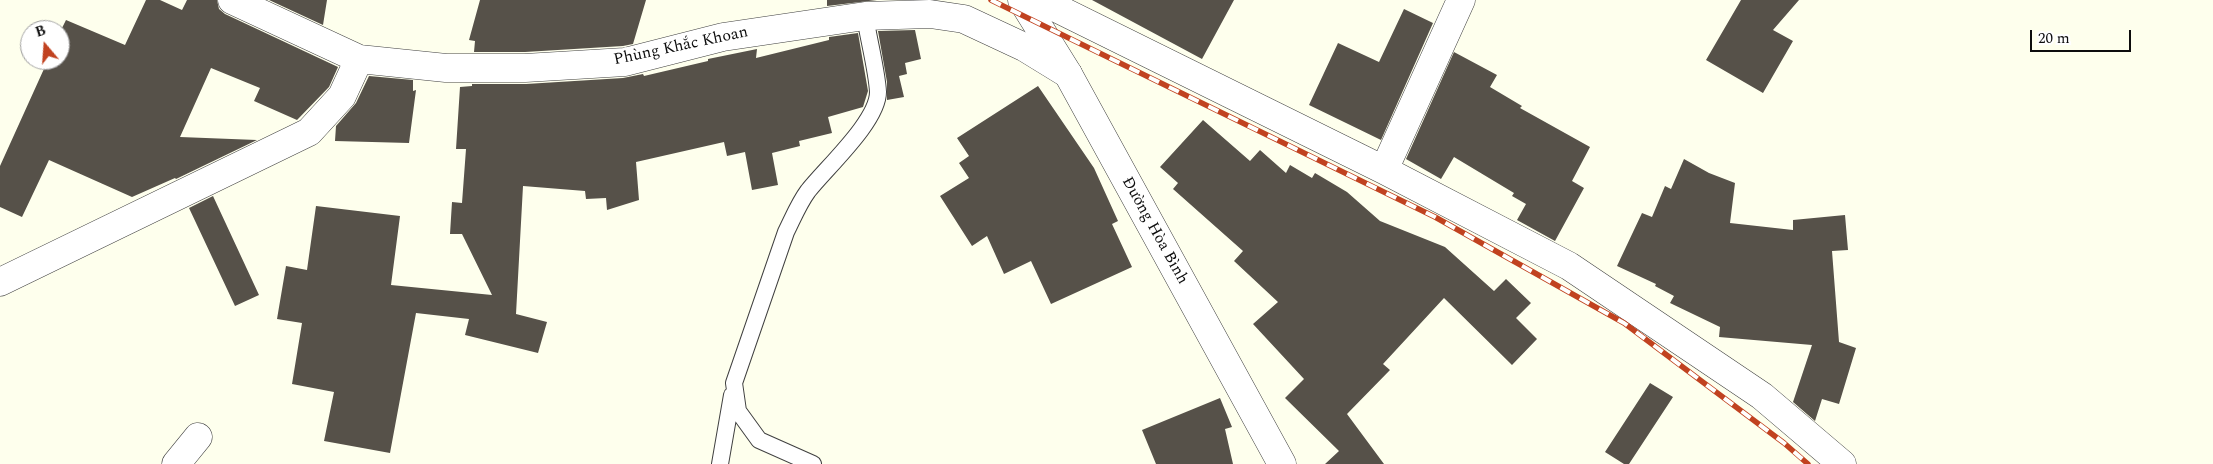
<!DOCTYPE html>
<meta charset="utf-8">
<style>
body{margin:0}
#map{position:relative;width:2213px;height:464px;overflow:hidden;background:#feffed;font-family:Spectral,serif}
canvas{display:block}
.north{position:absolute;left:20px;top:20px;width:50px;height:50px;box-sizing:border-box;background:#fff;border:1px solid #9e9e9e;border-radius:50%;rotate:342deg;font-size:14px;font-weight:700;line-height:20px;text-align:center;color:#0d0d0d}
.north::after{content:'';display:block;margin:auto;width:18px;height:22px;background:#c14220;clip-path:polygon(50% 0,100% 100%,50% 72%,0 100%)}
.scale{position:absolute;left:2030px;top:30px;width:101px;height:22px;box-sizing:border-box;border:2px solid #0d0d0d;border-top:0;padding-left:6px;font-size:15px;line-height:18px;white-space:nowrap;color:#0d0d0d;-webkit-text-stroke:4px #fff;paint-order:stroke}
</style>
<div id="map">
<canvas width="2213" height="464"></canvas>
<div class="north">B</div>
<div class="scale">20 m</div>
</div>
<script>
const g = document.querySelector('canvas').getContext('2d');
g.lineJoin = 'round';
function fillPath(path, color) {
  g.fillStyle = color;
  g.fill(path, 'evenodd');
}
function stroke(path, color, width, dash) {
  g.strokeStyle = color;
  g.lineWidth = width;
  g.lineCap = dash ? 'butt' : 'round';
  g.setLineDash(dash || []);
  g.stroke(path);
}
function drawText(font, color, halo, rows, align = 'center') {
  g.font = font + ' Spectral,serif';
  g.lineWidth = 5;
  g.setLineDash([]);
  g.textBaseline = 'middle';
  g.strokeStyle = halo;
  g.fillStyle = color;
  for (const [text, x, y, turn = 0] of rows) {
    g.save();
    g.translate(x, y);
    g.rotate((+turn || 0) * Math.PI / 180);
    g.textAlign = isNaN(turn) ? turn : align;
    if (halo) g.strokeText(text, 0, 0);
    g.fillText(text, 0, 0);
    g.restore();
  }
}
const building = new Path2D(`
 M146 0H160L182 10 187 0H217L219 9 225 14 338 67 329 87 297 120 254 101 260 88 211 68 180 137 257 140 176 179 175 178 132 197 49 160 22 217 0 207V166L48 60H60V32L66 20 125 45Z
 M269 0H327L323 25Z
 M480 0H646L633 44 623 46 525 52H474L475 41 469 40Z
 M827 0H877L827 6Z
 M1092 0H1234L1202 59Z
 M1741 0H1799L1773 30 1793 41 1763 93 1706 60Z
 M1404 9 1433 23 1381 140 1309 105 1338 43 1379 62Z
 M915 30 921 59 905 63 907 74 899 76 904 97 887 100V82L878 31Z
 M858 33 868 91 863 107 828 117 832 133 799 141 800 146 772 153 778 185 752 190 745 152 727 156 724 142 636 162 639 200 607 210 606 198 586 199 585 191 523 186 516 314 547 322 538 353 465 335 469 319 416 313 390 453 324 441 334 392 292 384 302 323 277 319 286 266 307 270 316 206 400 216 391 285 492 295 462 234H450L452 202 462 203 466 149H456L460 87 472 86V84H526L623 78 643 74 644 76 708 61V59L757 49 756 58 829 40V37Z
 M1454 52 1497 75 1490 87 1522 106 1520 108 1590 147 1572 181 1584 188 1555 241 1517 220 1526 204 1512 196 1514 193 1454 157 1441 179 1406 159Z
 M369 76 413 80V91L416 90 409 143 335 141 336 126 356 103Z
 M1038 86 1094 168 1118 221 1112 224 1132 267 1051 304 1031 261 1004 274 987 236 972 246 940 196 969 178 959 163 969 156 957 138Z
 M1203 120 1250 161 1260 150 1286 173 1290 165 1312 178 1315 173 1347 192 1380 221 1445 247 1494 291 1506 279 1531 303 1516 318 1537 339 1512 365 1444 298 1383 364 1390 370 1347 414 1384 464H1325L1339 451 1285 398 1304 379 1253 324 1278 302 1234 261 1243 251 1173 189 1178 183 1160 167Z
 M1684 159 1709 173 1735 183 1730 223 1793 230V220L1845 215 1848 250 1832 251 1839 342 1856 348 1839 404 1822 399 1815 421 1793 402 1812 345 1719 337 1720 327 1670 303 1674 296 1655 286 1656 284 1617 266 1642 213 1652 217 1665 186 1671 189Z
 M213 196 259 295 235 306 189 208Z
 M1650 383 1673 397 1629 464H1624L1605 452Z
 M1220 398 1232 427 1225 429 1233 464H1156L1142 430Z`);
const service = new Path2D(`
 M720 464 732 395
 M813 464 759 440 738 411 734 383 786 232C793 218 799 203 808 191 827 167 878 121 878 92 877 71 868 37 865 16`);
const minor = new Path2D(`
 M232 0 359 59 446 68H525L625 62 723 37 865 16 930 14 964 19 1024 47 1068 74
 M1040 0 1384 170 1569 266 1762 396 1842 464
 M1384 170 1461 0
 M0 282 309 132 342 96 359 59
 M176 464 198 437`);
const tertiary = new Path2D(`
 M1022 0 1068 74 1282 464`);
const rail = new Path2D(`
 M991 0 1435 217 1624 323 1784 443 1808 464`);
const streetNames = [
 ["Phùng Khắc Khoan",681,47,-12],
 ["Đường Hòa Bình",1154,231,61]
];
fillPath(building, '#565149');
stroke(service, '#404040', 18);
stroke(minor, '#404040', 29);
stroke(tertiary, '#404040', 29);
stroke(service, '#fff', 16);
stroke(minor, '#fff', 28);
stroke(tertiary, '#fff', 28);
stroke(rail, '#c14220', 5.5);
stroke(rail, '#fff', 4, [11]);
drawText('16px', '#0d0d0d', '#fff', streetNames);
</script>
